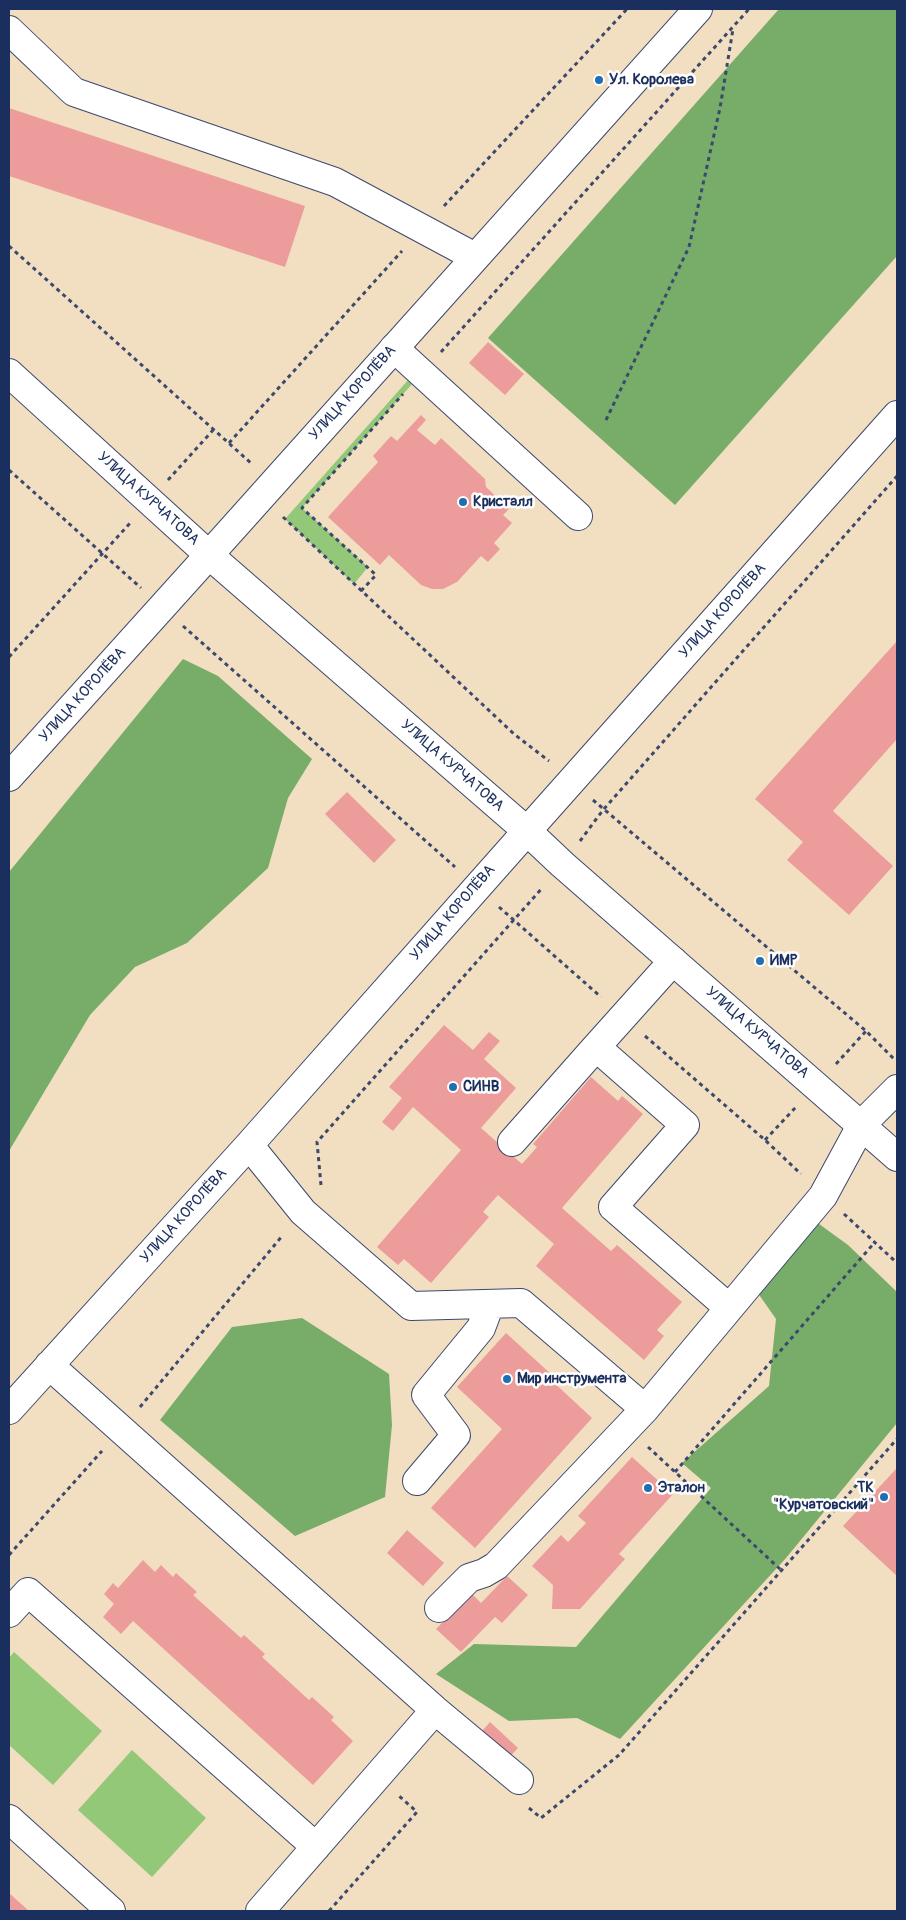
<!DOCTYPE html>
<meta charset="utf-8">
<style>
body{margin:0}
#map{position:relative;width:906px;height:1920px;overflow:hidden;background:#f2dec0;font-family:Pangolin,sans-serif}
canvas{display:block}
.frame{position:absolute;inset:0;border:10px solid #1b2f5e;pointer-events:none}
</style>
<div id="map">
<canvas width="906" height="1920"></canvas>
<div class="frame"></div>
</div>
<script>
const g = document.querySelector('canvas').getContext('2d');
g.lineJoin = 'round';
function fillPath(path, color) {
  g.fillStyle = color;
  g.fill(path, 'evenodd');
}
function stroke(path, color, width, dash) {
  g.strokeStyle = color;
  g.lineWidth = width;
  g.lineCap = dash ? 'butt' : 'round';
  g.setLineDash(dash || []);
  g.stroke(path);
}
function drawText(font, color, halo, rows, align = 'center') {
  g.font = font + ' Pangolin,sans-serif';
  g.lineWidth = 5;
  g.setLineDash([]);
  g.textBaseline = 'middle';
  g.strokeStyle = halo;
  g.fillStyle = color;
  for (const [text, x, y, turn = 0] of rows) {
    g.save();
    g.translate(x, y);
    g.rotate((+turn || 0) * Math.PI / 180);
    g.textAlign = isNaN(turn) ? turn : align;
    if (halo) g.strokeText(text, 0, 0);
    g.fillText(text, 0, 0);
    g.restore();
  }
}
const green = new Path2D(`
 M409 379 413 383 302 508 368 567 354 584 285 519Z
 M14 1652 102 1731 53 1785 9 1745V1658Z
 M132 1750 206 1818 152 1877 78 1810Z`);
const forest = new Path2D(`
 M779 9H897V256L675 505 488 338Z
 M183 659 218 676 312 759 288 798 268 868 187 943 135 967 90 1015 9 1151V872Z
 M815 1221 848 1245 897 1292V1423L786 1558 620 1739 577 1718 509 1721 436 1674 474 1644 576 1647 711 1488 682 1463 769 1386 776 1319 753 1286Z
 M302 1318 389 1374 392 1425 385 1497 295 1536 160 1420 232 1327Z`);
const building = new Path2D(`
 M9 108 305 206 285 267 9 176Z
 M488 342 524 374 505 395 469 363Z
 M421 415 426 420 417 430 435 445 441 438 485 479 486 487 509 509 503 515 512 523 494 543 500 549 488 562 481 556 457 582 443 589H432L421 585 389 555 380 565 328 517 378 462 373 456 391 436 397 441Z
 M897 641V739L833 811 893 866 849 915 787 860 803 842 755 799Z
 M347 792 396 840 374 863 325 814Z
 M444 1025 473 1050 489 1032 500 1041 484 1059 516 1088 481 1128 522 1164 537 1147 533 1144 591 1077 618 1101 622 1096 643 1114 562 1208 611 1251 617 1245 682 1302 657 1330 664 1336 644 1360 536 1266 554 1244 498 1195 483 1212 489 1217 431 1283 404 1259 398 1265 377 1247 461 1150 413 1107 393 1131 382 1122 402 1098 389 1087Z
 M506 1333 552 1375 549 1378 592 1418 475 1548 431 1508 502 1429 457 1387Z
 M632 1457 673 1494 619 1554 625 1559 580 1609H552L553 1585 532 1566 561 1535 568 1542 586 1523 578 1516Z
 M897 1468V1576L843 1526Z
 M407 1530 444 1563 423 1586 387 1553Z
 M143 1560 155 1572 161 1565 173 1577 176 1573 197 1592 193 1595 241 1638 244 1635 265 1654 262 1657 309 1700 312 1697 334 1717 331 1720 353 1741 313 1785 133 1621 121 1634 103 1617 114 1604 104 1594 113 1583 118 1588Z
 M507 1576 528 1595 502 1623 495 1617 461 1652 436 1629 471 1593 481 1603Z
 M490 1722 518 1748 503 1764 475 1739Z
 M9 1893 29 1911H9Z`);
const path = new Path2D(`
 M444 206 627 9
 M9 246 252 464
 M441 352 749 9
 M606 420 689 247 720 108 733 29
 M229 443 402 251
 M9 470 141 588
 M168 480 214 429
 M283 517 514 734 549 761
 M361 591 376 575 302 508 403 394
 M183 626 455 867
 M9 657 131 522
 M593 800 866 1031 895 1060
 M580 841 603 810 897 476
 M499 907 601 997
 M645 1036 765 1140 801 1174
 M836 1064 866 1031
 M765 1140 796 1107
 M321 1185 317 1142 543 887
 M844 1214 897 1263
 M140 1407 283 1235
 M648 1447 781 1570
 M675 1472 875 1242
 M9 1555 102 1451
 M529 1808 541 1818 619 1755 897 1439
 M329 1911 417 1812 398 1795`);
const minor = new Path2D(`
 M9 30 74 92 335 182 475 257
 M394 348 578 516
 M9 777 209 555
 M673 961 596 1047 685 1125 613 1207 729 1308
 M512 1142 596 1047
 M249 1145 303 1212 411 1306 521 1303 645 1409
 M49 1365 435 1710 260 1911
 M9 1410 249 1145 527 831
 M417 1481 456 1435 426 1395 481 1328 490 1304
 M439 1608 469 1578 484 1573 496 1566 645 1409 823 1196 862 1124 897 1089
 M9 1613 28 1592 316 1847
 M435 1710 519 1780
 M9 1819 111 1911`);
const major = new Path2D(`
 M9 373 209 555 527 831 562 864 897 1157
 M209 555 698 9
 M527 831 897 415`);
const markers = [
 [599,80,5,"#1f6fb2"],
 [463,502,5,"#1f6fb2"],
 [760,961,5,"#1f6fb2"],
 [453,1087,5,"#1f6fb2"],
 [507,1379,5,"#1f6fb2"],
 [648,1488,5,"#1f6fb2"],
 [884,1497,5,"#1f6fb2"]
];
const poiNames = [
 ["Ул. Королева",609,80],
 ["Кристалл",473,502],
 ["ИМР",770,961],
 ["СИНВ",463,1087],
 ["Мир инструмента",517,1379],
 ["Эталон",658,1488],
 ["ТК",874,1488,"right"],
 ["\"Курчатовский\"",874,1505,"right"]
];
const streetNames = [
 ["УЛИЦА КОРОЛЁВА",353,393,-48],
 ["УЛИЦА КУРЧАТОВА",148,499,42],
 ["УЛИЦА КОРОЛЁВА",723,611,-48],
 ["УЛИЦА КОРОЛЁВА",83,695,-48],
 ["УЛИЦА КУРЧАТОВА",452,766,41],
 ["УЛИЦА КОРОЛЁВА",453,913,-49],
 ["УЛИЦА КУРЧАТОВА",757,1033,41],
 ["УЛИЦА КОРОЛЁВА",184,1216,-48]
];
fillPath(green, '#94c879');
fillPath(forest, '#77ac69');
fillPath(building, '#ed9c9c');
stroke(minor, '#3b496d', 30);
stroke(major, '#3b496d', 30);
stroke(path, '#3b496d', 3, [4, 4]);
stroke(minor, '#fff', 28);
stroke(major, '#fff', 28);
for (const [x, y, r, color] of markers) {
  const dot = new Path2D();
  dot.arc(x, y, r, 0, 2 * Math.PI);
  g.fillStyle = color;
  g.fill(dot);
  stroke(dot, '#fff', 2);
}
drawText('bold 15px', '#1b2f5e', '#fff', poiNames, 'left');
drawText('15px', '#1b2f5e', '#fff', streetNames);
</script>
